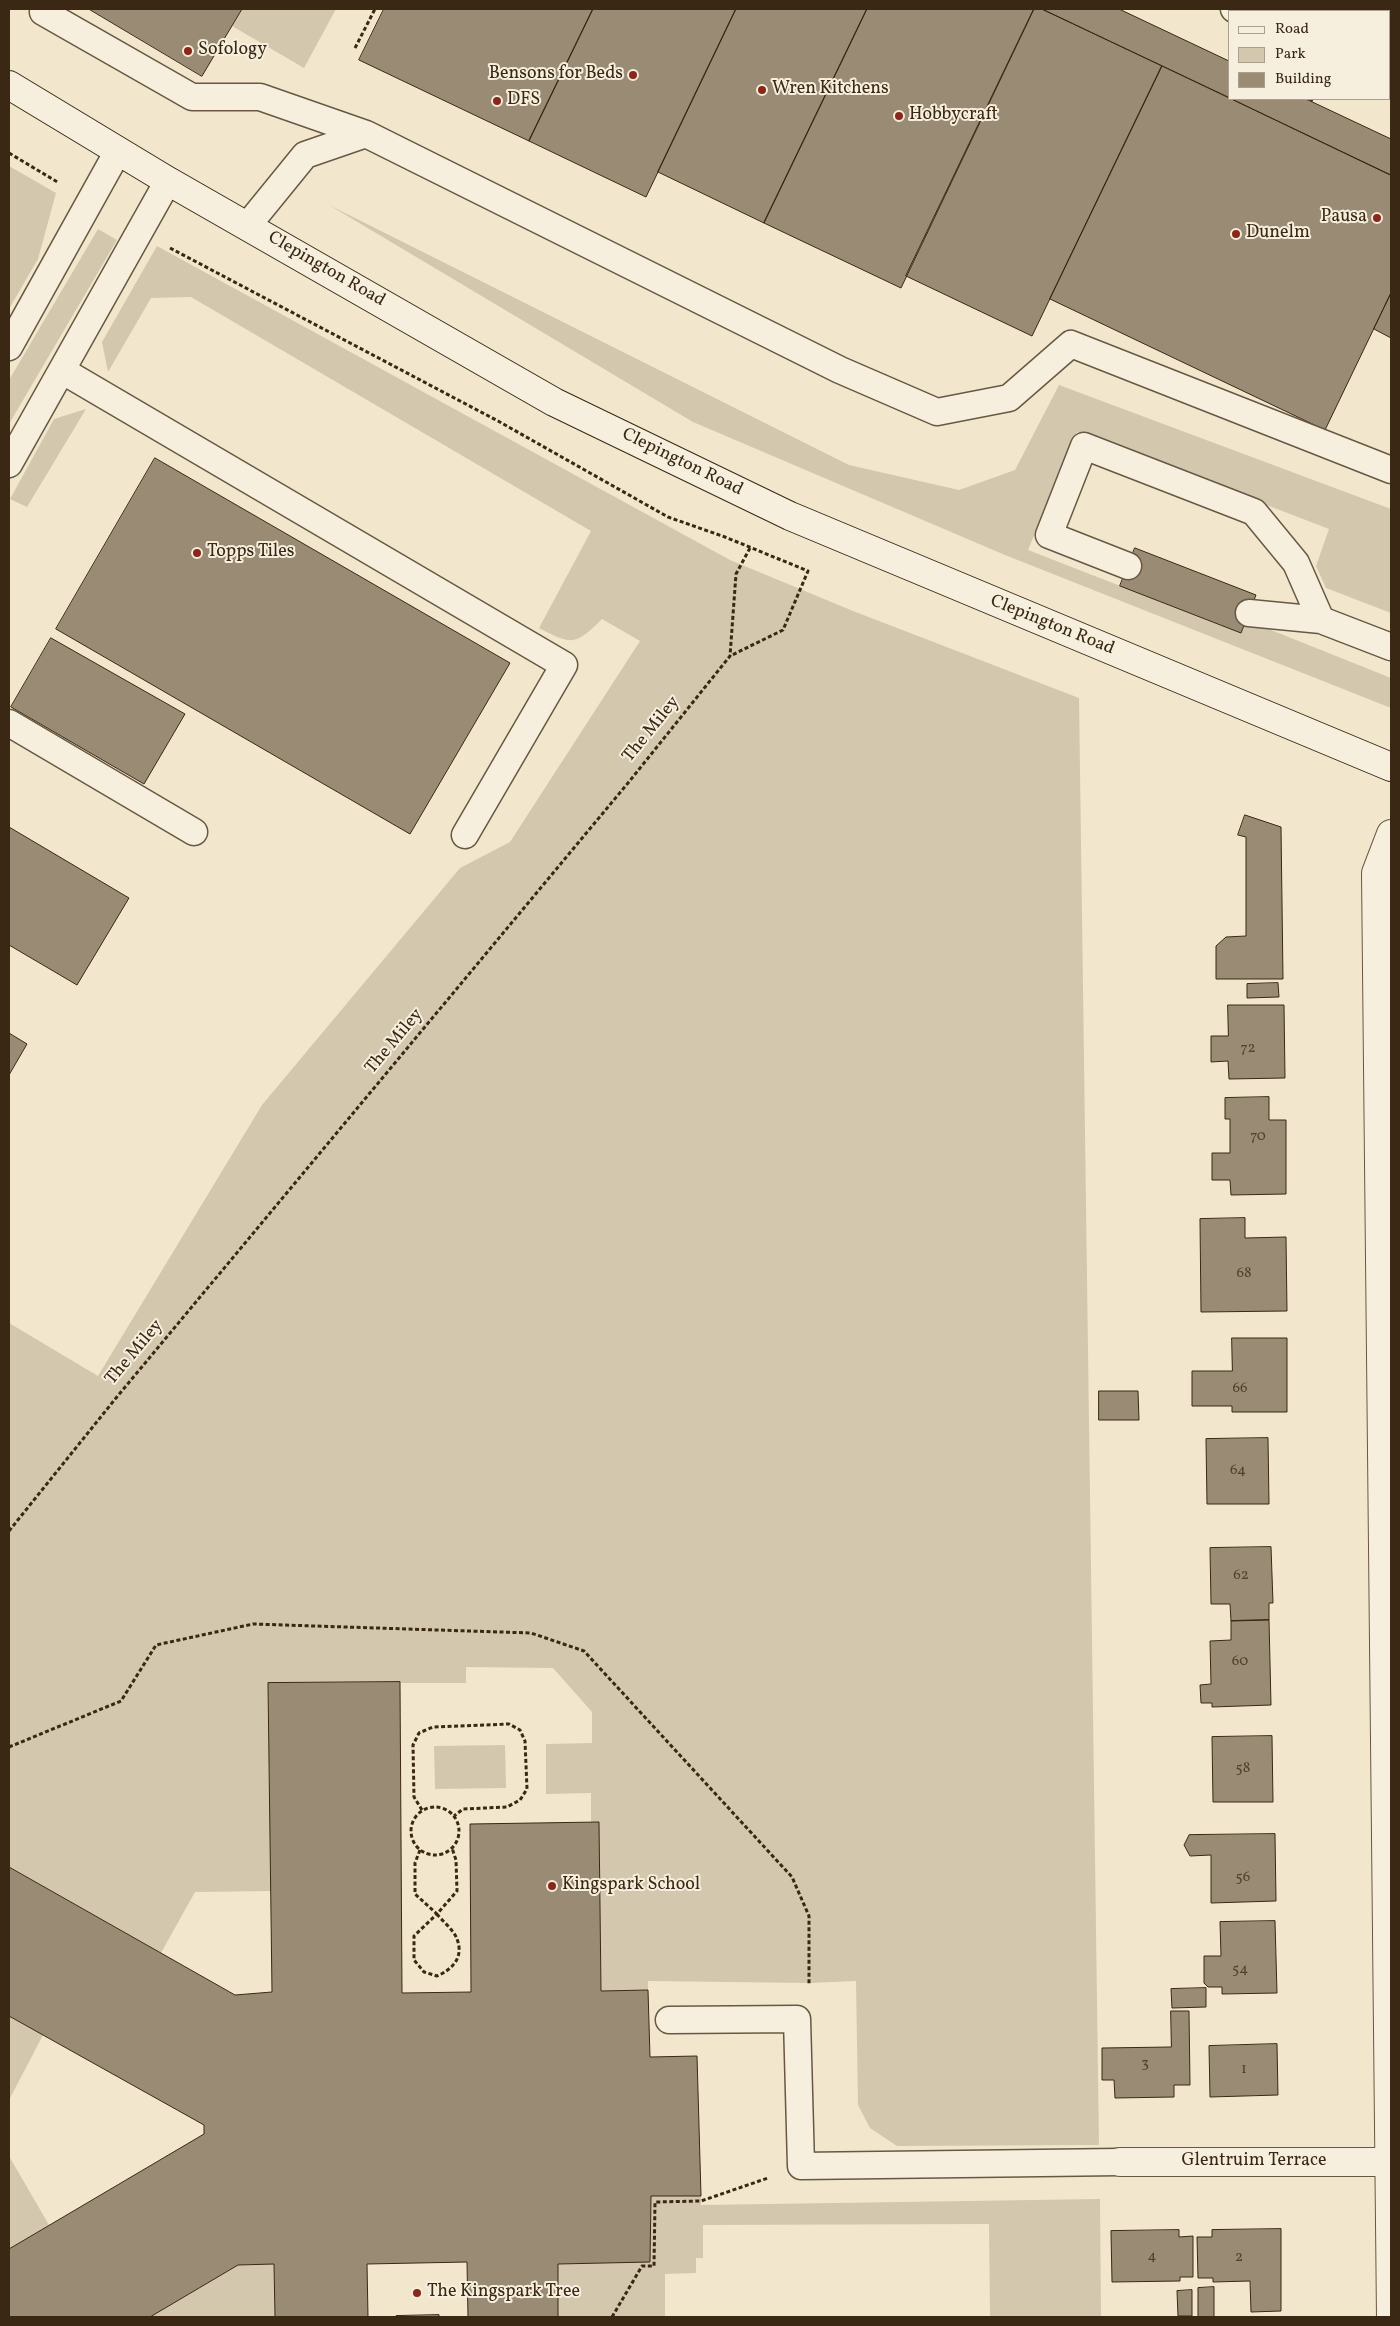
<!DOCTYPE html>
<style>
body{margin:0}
#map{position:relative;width:1400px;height:2326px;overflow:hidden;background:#f2e7cd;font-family:Vollkorn,serif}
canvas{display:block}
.frame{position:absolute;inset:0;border:10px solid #3a2814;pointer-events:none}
.legend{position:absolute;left:1228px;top:10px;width:162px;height:90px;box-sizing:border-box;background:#f7efde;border:1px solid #ab9f8d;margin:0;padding:6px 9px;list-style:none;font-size:15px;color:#3a2814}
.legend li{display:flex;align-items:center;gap:10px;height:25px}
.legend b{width:25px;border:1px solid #ab9f8d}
</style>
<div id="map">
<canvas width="1400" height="2326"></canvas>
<div class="frame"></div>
<ul class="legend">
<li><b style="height:6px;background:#f7efde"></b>Road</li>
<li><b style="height:14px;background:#d3c7ae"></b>Park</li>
<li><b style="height:14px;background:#9a8b74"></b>Building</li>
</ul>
</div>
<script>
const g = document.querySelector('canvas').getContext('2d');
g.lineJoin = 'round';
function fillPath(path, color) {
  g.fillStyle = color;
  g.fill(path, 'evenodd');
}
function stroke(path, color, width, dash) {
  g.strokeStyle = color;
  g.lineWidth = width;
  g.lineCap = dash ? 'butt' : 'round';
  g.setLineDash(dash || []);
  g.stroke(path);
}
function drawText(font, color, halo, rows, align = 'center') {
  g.font = font + ' Vollkorn,serif';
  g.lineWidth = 4;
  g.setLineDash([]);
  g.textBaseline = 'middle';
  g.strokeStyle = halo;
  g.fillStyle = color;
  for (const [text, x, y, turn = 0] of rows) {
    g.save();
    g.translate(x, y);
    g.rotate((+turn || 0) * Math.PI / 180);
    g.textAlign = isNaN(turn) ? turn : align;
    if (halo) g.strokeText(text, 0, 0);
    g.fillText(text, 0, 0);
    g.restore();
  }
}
const green = new Path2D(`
 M242 9H336L304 68 232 26Z
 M9 166 56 193 38 259 9 309Z
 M329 205 849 465 959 490 1015 470 1059 385 1391 509V613L1326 588 1316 566 1329 529 1077 432 1028 550 1241 633 1246 620 1391 678V708L1005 555 693 422Z
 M98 229 117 240 9 424V380Z
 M157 246 730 560 853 611 1079 698 1099 2145 897 2146 870 2128 858 2105 856 1981 810 1983 648 1981V1990L601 1991 599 1822H591V1793L546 1794V1744L592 1743V1712L553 1668 466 1667V1683H268L271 1891 195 1892 161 1953 9 1867V1323L98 1376 262 1105 460 868 510 842 640 641 602 619C575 646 572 645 539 628L591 531 191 297 151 298 108 372 102 342Z
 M86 409 27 507 10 499 54 419Z
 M505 1745 506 1788 435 1789 434 1746Z
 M9 2016 43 2035 9 2100Z
 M9 2156 49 2225 9 2249Z
 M651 2196H701V2205L1100 2199 1101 2317H990L989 2224 703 2225V2258H696V2273L665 2274V2317H558V2264L650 2261Z
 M274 2264 275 2317H150L238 2265Z`);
const building = new Path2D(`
 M89 9H242L202 76Z
 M384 9H593L529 141 359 60Z
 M593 9H736L646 197 529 141Z
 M736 9H867L764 223 658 172Z
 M867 9H1034L901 288 764 223Z
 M1034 9H1042L1162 66 1032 336 906 276Z
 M1042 9H1119L1229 61V97Z
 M1162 66 1391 175V293L1325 430 1050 299Z
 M1232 99H1306L1391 139V175Z
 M1391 293V338L1374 329Z
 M155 458 510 663 410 834 56 629Z
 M1135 548 1256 595 1241 633 1120 586Z
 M51 638 185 714 144 784 11 707Z
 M1245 815 1281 827 1283 979H1216V946L1226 937 1246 936V837L1238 835Z
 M9 827 129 898 77 985 9 945Z
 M1278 983 1279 997 1247 998V984Z
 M1228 1005H1284L1285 1078 1229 1079 1228 1061 1211 1062V1036H1228Z
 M9 1033 27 1044 9 1075Z
 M1269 1097V1120H1286V1194L1231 1195 1230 1180H1212V1153H1230V1119H1225V1098Z
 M1245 1218V1238L1286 1237 1287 1311 1201 1312 1200 1219Z
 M1232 1338H1287V1412H1232V1406H1192V1371H1232Z
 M1099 1391H1138L1139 1420H1099Z
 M1268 1438 1269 1504H1207L1206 1439Z
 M1271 1547 1273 1603H1269V1620L1231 1621 1230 1604H1211L1210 1548Z
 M1269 1620 1271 1705 1212 1707V1703H1201L1200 1685 1211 1684 1210 1641 1231 1640V1621Z
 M400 1682 402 1993 471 1992 470 1824 599 1822 601 1991 648 1990 650 2057 697 2056 701 2196H651L650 2262 558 2264V2317H468L467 2262 367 2264 368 2317H275L274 2264 238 2265 150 2317H9V2249L204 2134V2125L9 2016V1867L235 1995 272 1992 268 1683Z
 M1272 1736 1273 1802H1213L1212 1737Z
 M1275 1834 1276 1901 1211 1903V1855L1190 1856 1184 1845 1189 1835Z
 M1275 1921 1277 1993 1222 1994V1987H1208L1204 1983V1956H1221L1220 1922Z
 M1206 1988V2007L1172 2008 1171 1989Z
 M1171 2011H1189L1190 2085H1174V2097L1115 2098 1114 2080H1102V2048L1171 2047Z
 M1277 2044 1278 2095 1210 2097 1209 2046Z
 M1281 2229V2311L1251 2312 1250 2281 1213 2282V2278H1198L1197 2237H1212V2230Z
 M1179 2230V2237L1193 2236V2277H1180V2281L1112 2282 1111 2231Z
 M1214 2287V2317H1198V2288Z
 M1192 2290V2316H1178L1177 2291Z
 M439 2315V2317H396V2316Z`);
const path = new Path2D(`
 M355 48 375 9
 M1311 101 1312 99
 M9 153 59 183
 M170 248 498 421 668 517 725 537 808 571 783 630 730 656
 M9 1531 116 1398 628 783 730 656 736 574 750 548
 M9 1747 121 1701 156 1645 253 1624 531 1633 584 1651 792 1877 809 1916V1985
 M411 1831a24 24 0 1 1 48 0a24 24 0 1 1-48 0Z
 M422 1810 414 1797 413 1745 419 1733 433 1727 509 1724 520 1730 525 1741 527 1789 520 1800 507 1807 463 1809 454 1816
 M420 1850 415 1863V1894L437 1914 457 1891 456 1860 452 1848
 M437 1914C442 1921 454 1930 457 1939 464 1957 453 1969 437 1976L424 1972 414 1960V1936Z
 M612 2317 642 2266H654L655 2202 701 2201 768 2178`);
const service = new Path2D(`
 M1234 9 1239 11
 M43 12 192 97H260L366 134
 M1389 81 1391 82
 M248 225 305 155 366 134 840 370 937 412 1009 398 1071 344 1391 470
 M9 347 118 151
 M63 371 564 665 465 835
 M9 464 168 181
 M1128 566 1049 535 1084 446 1254 512 1296 563 1321 620
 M1249 613 1321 620 1391 647
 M9 723 194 832
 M669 2020 797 2019 801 2166 1120 2162`);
const minor = new Path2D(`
 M1120 2162H1389`);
const tertiary = new Path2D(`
 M1391 2317 1376 873 1391 834`);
const secondary = new Path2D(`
 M9 85 168 181 554 402 790 516 1391 767`);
const markers = [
 [188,51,5,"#8f2418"],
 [633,75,5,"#8f2418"],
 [762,90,5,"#8f2418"],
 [497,101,5,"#8f2418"],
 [899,116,5,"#8f2418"],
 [1377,218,5,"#8f2418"],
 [1236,234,5,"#8f2418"],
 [197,553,5,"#8f2418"],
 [552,1886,5,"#8f2418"],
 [417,2293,5,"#8f2418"]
];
const numberNames = [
 ["72",1248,1049],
 ["70",1258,1137],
 ["68",1244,1274],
 ["66",1240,1389],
 ["64",1238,1471],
 ["62",1241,1576],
 ["60",1240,1662],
 ["58",1243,1769],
 ["56",1243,1878],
 ["54",1240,1970],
 ["3",1145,2064],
 ["1",1244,2070],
 ["4",1152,2257],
 ["2",1239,2258]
];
const poiNames = [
 ["Sofology",198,51],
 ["Bensons for Beds",623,75,"right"],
 ["Wren Kitchens",772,90],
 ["DFS",507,101],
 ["Hobbycraft",909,116],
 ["Pausa",1367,218,"right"],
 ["Dunelm",1246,234],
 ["Topps Tiles",207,553],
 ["Kingspark School",562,1886],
 ["The Kingspark Tree",427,2293]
];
const streetNames = [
 ["Clepington Road",326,270,30],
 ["Clepington Road",682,463,26],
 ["Clepington Road",1052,626,22],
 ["The Miley",652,730,-51],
 ["The Miley",395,1042,-50],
 ["The Miley",135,1353,-50],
 ["Glentruim Terrace",1254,2162]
];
fillPath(green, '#d3c7ae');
fillPath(building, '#9a8b74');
stroke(building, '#3a2814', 1);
stroke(service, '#685842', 29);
stroke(minor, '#685842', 30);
stroke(tertiary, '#685842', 30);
stroke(secondary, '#3a2814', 30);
stroke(path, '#3a2814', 3, [4, 2.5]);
stroke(service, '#f7efde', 26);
stroke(minor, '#f7efde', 28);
stroke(tertiary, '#f7efde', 28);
stroke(secondary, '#f7efde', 28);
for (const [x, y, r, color] of markers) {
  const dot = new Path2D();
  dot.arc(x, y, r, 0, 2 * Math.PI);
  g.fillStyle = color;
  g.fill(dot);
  stroke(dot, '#f7efde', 2);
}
drawText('15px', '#52412c', null, numberNames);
drawText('18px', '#3a2814', '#f7efde', poiNames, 'left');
drawText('18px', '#3a2814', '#f7efde', streetNames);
</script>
